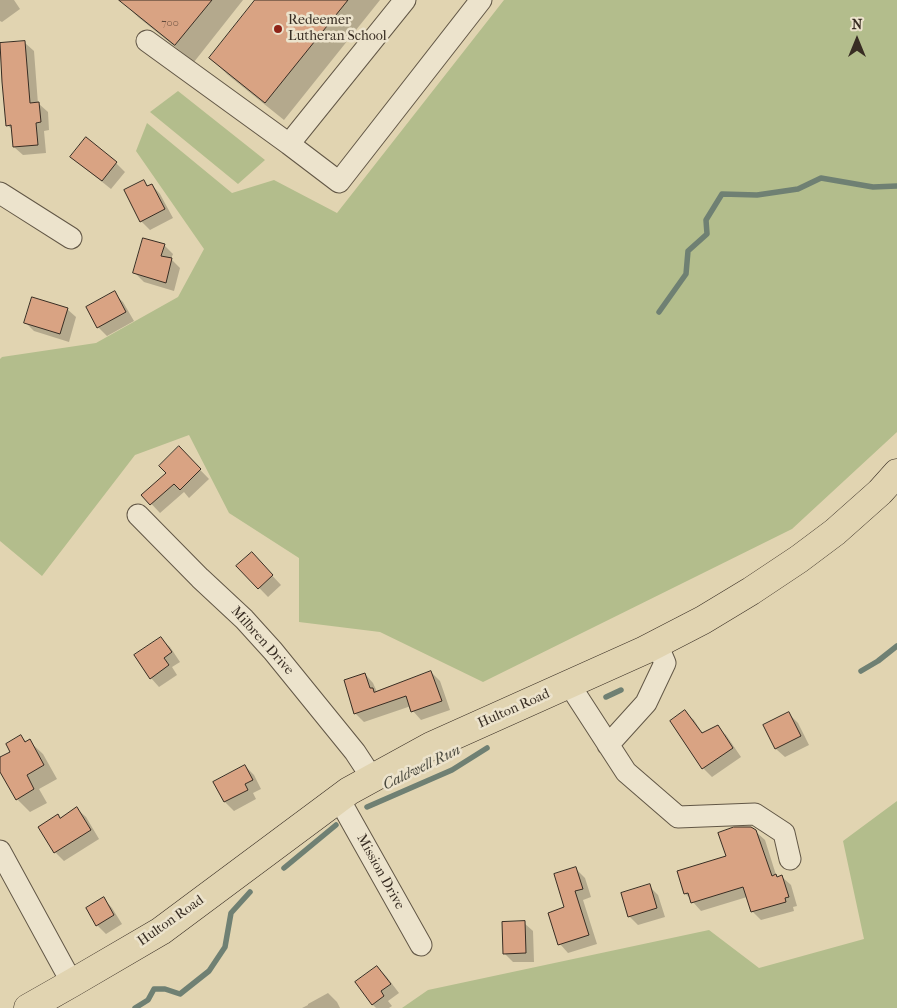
<!DOCTYPE html>
<style>
body{margin:0}
#map{position:relative;width:897px;height:1008px;overflow:hidden;background:#e1d4b1;font-family:"IM FELL French Canon",serif}
canvas{display:block}
.north{position:absolute;left:832px;top:15px;width:50px;height:50px;-webkit-text-stroke:4px #ece3cc;paint-order:stroke;rotate:0deg;font-size:14px;font-weight:700;line-height:20px;text-align:center;color:#382d23}
.north::after{content:'';display:block;margin:auto;width:18px;height:22px;background:#382d23;clip-path:polygon(50% 0,100% 100%,50% 72%,0 100%)}
</style>
<div id="map">
<canvas width="897" height="1008"></canvas>
<div class="north">N</div>
</div>
<script>
const g = document.querySelector('canvas').getContext('2d');
g.lineJoin = 'round';
function fillPath(path, color) {
  g.fillStyle = color;
  g.fill(path, 'evenodd');
}
function stroke(path, color, width, dash) {
  g.strokeStyle = color;
  g.lineWidth = width;
  g.lineCap = dash ? 'butt' : 'round';
  g.setLineDash(dash || []);
  g.stroke(path);
}
function drawText(font, color, halo, rows, align = 'center') {
  g.font = font + ' "IM FELL French Canon",serif';
  g.lineWidth = 5;
  g.setLineDash([]);
  g.textBaseline = 'middle';
  g.strokeStyle = halo;
  g.fillStyle = color;
  for (const [text, x, y, turn = 0] of rows) {
    g.save();
    g.translate(x, y);
    g.rotate((+turn || 0) * Math.PI / 180);
    g.textAlign = isNaN(turn) ? turn : align;
    if (halo) g.strokeText(text, 0, 0);
    g.fillText(text, 0, 0);
    g.restore();
  }
}
const green = new Path2D(`
 M504 0H897V432L792 529 483 682 380 632 299 622V558L229 513 189 435 135 455 42 576 0 541V359L2 357 96 343 178 297 204 249 136 151 147 123 232 193 274 180 337 213Z
 M178 91 265 160 238 184 150 112Z
 M897 801V1008H402L428 990 709 930 759 968 864 939 843 841Z`);
const shadow = new Path2D(`
 M0 0H14L20 9 2 22 0 21Z
 M121 0H243L194 62 138 17Z
 M257 0H380L284 120 228 75 210 58Z
 M25 43 34 51 38 104H39L48 112 49 130 44 131 46 153 23 155 14 147 13 130 7 125Z
 M72 157 116 163 125 172 111 189 81 165Z
 M143 181 149 187 152 185 160 194 173 218 150 230 141 221Z
 M164 245 173 254 171 259 180 268 174 291 144 282 135 273Z
 M114 293 123 302 134 321 107 336 98 327Z
 M67 309 76 317 69 342 34 331 25 322Z
 M179 448 209 479 189 498 184 492 160 513 143 495 167 473Z
 M252 554 281 585 268 597 238 566Z
 M161 639 170 647 180 662 172 667 177 675 159 687 151 678Z
 M431 672 440 681 450 710 421 720 413 711 411 706 364 722 355 713 365 674 373 683 377 692Z
 M685 712 694 720 703 734 717 727 726 735 741 757 712 777 703 768Z
 M789 714 798 723 809 745 785 757 776 749 765 726Z
 M21 737 27 742 29 741 43 754 57 779 39 789 47 803 30 812 17 799 0 770V759L12 752Z
 M245 766 254 775 261 789 253 793 256 799 234 811 225 802 215 783Z
 M77 809 86 817 99 839 64 861 55 852 40 827 58 816 61 819Z
 M755 831 765 840 777 878 782 877 791 885 797 906 793 907 794 911 761 920 752 911 747 897 701 911 685 893Z
 M576 869 585 878 591 897 583 900 597 944 568 953 560 944 566 908Z
 M649 886 658 895 665 917 638 925 629 916Z
 M104 899 112 908 122 924 106 934 97 925 87 909Z
 M524 923 533 931 534 962H513L505 954Z
 M377 967 386 976 399 993 388 1001 392 1006 389 1008H376L372 1004Z
 M328 993 337 1002 340 1008H302L308 1005V1004Z`);
const stream = new Path2D(`
 M659 312 686 274 688 251 707 234 706 220 722 194 757 195 798 189 821 178 873 187 897 186
 M861 671 878 661 897 646
 M606 697 621 690
 M367 807 452 770 487 748
 M284 868 336 825
 M135 1008 148 1000 154 989H165L180 994 209 971 225 947 231 913 250 892`);
const building = new Path2D(`
 M119 0H212L175 45Z
 M255 0H348L265 103 209 58Z
 M25 41 30 103 39 102 41 122 36 123 38 145 13 147 11 125 6 126 2 82 0 43Z
 M86 137 117 162 102 181 70 157Z
 M144 180 147 186 152 184 165 209 140 222 124 190Z
 M143 238 165 244 161 256 172 258 166 283 133 273Z
 M115 291 126 312 97 328 86 307Z
 M32 297 68 308 60 334 24 323Z
 M179 446 201 469 180 490 174 484 150 505 141 495 166 473 159 466Z
 M252 552 273 575 258 589 236 566Z
 M161 637 172 652 164 658 169 665 150 679 134 655Z
 M431 671 442 701 411 712 406 696 354 714 344 680 365 673 370 688H373L374 692Z
 M685 710 702 733 718 725 733 748 702 769 670 721Z
 M789 712 801 736 775 749 763 725Z
 M21 735 25 742 30 739 44 765 27 775 34 789 16 800 0 772V757L10 752 6 744Z
 M245 765 253 780 245 784 248 790 224 802 213 782Z
 M77 807 91 830 54 853 38 827 58 814 60 818Z
 M734 827H751L756 830 772 876 776 874 777 877 782 875 789 897 785 898 786 902 751 912 743 887 691 903 688 893 684 894 677 871 726 856 718 833Z
 M576 867 583 889 575 891 589 935 558 945 548 913 564 907 554 874Z
 M650 884 657 908 628 917 621 893Z
 M104 897 114 915 96 926 86 908Z
 M525 921 526 953 503 954 502 922Z
 M377 966 391 984 381 991 384 996 372 1005 355 982Z`);
const minor = new Path2D(`
 M405 0 289 144 339 182 481 0
 M147 41 289 144
 M0 193 71 238
 M138 515 200 578 244 619 273 651 355 752 372 778
 M569 684 626 772 678 817 755 814 784 833 790 859
 M608 745 646 703 665 663 657 644
 M339 799 421 945
 M0 851 72 983`);
const major = new Path2D(`
 M28 1008 72 983 161 931 349 791 431 746 645 650 703 620 751 591 799 559 835 532 880 492 897 473`);
const markers = [
 [278,29,5,"#8f2418"]
];
const numberNames = [
 ["700",170,23]
];
const poiNames = [
 ["Redeemer",288,21],
 ["Lutheran School",288,37]
];
const streetNames = [
 ["Milbren Drive",262,641,48],
 ["Hulton Road",514,709,-24],
 ["Mission Drive",380,872,61],
 ["Hulton Road",171,921,-35]
];
const waterNames = [
 ["Caldwell Run",422,768,-26]
];
fillPath(green, '#b3bd8c');
fillPath(shadow, '#0003');
stroke(stream, '#6f8073', 5.5);
fillPath(building, '#d9a383');
stroke(building, '#382d23', 1);
stroke(minor, '#625746', 23);
stroke(major, '#382d23', 29);
stroke(minor, '#ece3cc', 21);
stroke(major, '#e1d4b1', 28);
for (const [x, y, r, color] of markers) {
  const dot = new Path2D();
  dot.arc(x, y, r, 0, 2 * Math.PI);
  g.fillStyle = color;
  g.fill(dot);
  stroke(dot, '#ece3cc', 2);
}
drawText('11px', '#604a3b', null, numberNames);
drawText('14px', '#382d23', '#ece3cc', poiNames, 'left');
drawText('14px', '#382d23', '#ece3cc', streetNames);
drawText('italic 15px', '#4a493e', '#ece3cc', waterNames);
</script>
